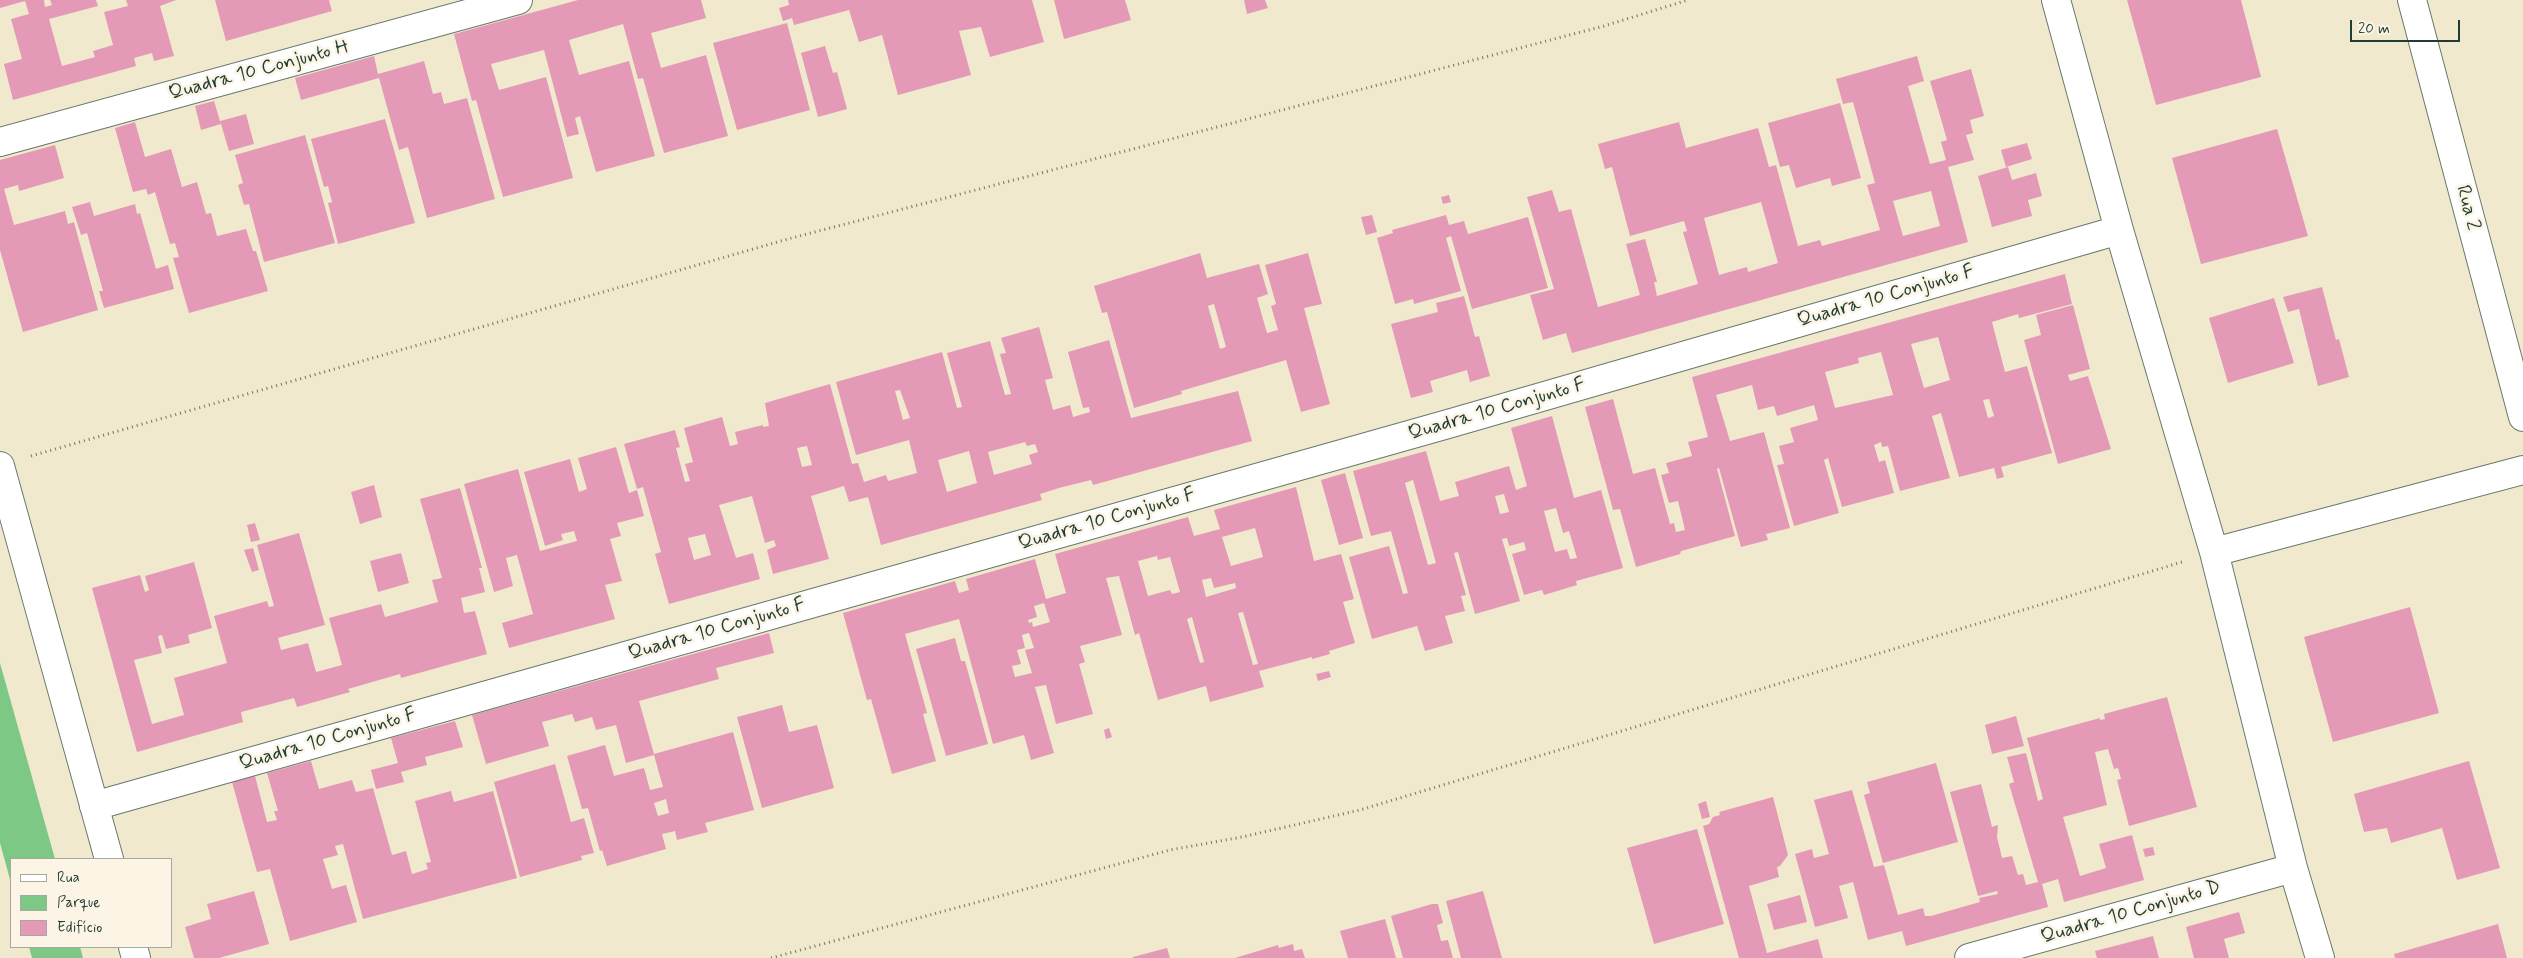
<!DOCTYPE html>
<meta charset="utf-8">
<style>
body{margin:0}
#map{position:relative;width:2523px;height:958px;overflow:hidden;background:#f0e9ce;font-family:Mynerve,sans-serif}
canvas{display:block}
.legend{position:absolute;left:10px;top:858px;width:162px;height:90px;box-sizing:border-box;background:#fcf5e5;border:1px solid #a4ab9e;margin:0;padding:6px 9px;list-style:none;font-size:15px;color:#1f3d34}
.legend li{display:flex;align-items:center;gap:10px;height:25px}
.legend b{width:25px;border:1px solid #a4ab9e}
.scale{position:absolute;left:2350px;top:20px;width:110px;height:22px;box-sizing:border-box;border:2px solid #1f3d34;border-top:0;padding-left:6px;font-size:15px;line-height:18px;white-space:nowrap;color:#1f3d34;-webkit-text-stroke:4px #fcf5e5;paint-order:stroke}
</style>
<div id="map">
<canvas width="2523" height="958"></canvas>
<ul class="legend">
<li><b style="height:6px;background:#fff"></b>Rua</li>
<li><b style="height:14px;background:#7ec885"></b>Parque</li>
<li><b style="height:14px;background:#e49ab7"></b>Edifício</li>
</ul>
<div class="scale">20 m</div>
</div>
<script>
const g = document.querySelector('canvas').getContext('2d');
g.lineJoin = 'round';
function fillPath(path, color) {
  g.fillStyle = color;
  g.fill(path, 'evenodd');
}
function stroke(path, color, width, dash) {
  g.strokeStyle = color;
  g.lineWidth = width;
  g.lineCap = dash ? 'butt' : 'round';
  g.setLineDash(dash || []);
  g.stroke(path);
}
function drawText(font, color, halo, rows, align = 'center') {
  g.font = font + ' Mynerve,sans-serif';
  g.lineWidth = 5;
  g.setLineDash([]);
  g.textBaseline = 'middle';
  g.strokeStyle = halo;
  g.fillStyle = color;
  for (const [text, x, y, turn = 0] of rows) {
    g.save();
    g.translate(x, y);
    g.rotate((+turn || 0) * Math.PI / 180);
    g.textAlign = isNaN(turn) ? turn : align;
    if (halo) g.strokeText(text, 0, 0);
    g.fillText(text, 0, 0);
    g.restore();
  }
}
const green = new Path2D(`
 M0 663 55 859H11V883L0 843Z
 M29 947H80L83 958H32Z`);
const building = new Path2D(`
 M0 0H44L45 7 52 5 50 0H96L98 6 49 19 62 66 95 57 93 51 113 45 104 12 128 6 126 0H176L160 6 174 56 154 61 152 53 134 58 136 66 13 100 4 64 22 59 11 19 29 14 25 1 0 8Z
 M215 0H329L332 11 226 41Z
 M578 0H701L706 18 651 33 661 68 706 55 728 136 664 153 643 78 638 79 623 24 569 40 579 75 629 61 655 156 596 172 580 116 575 118 579 134 567 137 544 50 491 64 499 90 546 77 573 178 503 197 476 100 472 101 454 34Z
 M788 0H1032L1044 42 990 57 981 27 959 31 971 75 898 95 882 35 859 42 849 10 794 25 792 18 783 21 779 8 789 5Z
 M1054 0H1125L1131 20 1064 39Z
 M1244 0H1265L1268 8 1247 14Z
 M2127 0H2241L2261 77 2156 105Z
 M787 23 810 110 737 130 713 43Z
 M825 46 833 73 837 72 847 109 818 117 801 53Z
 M374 56 378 74 424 61 433 94 441 92 444 104 467 98 495 199 427 218 408 147 399 150 379 78 301 100 295 78Z
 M1917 56 1924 81 1908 86 1930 164 1946 160 1941 142 1947 140 1930 81 1971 69 1984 116 1970 120 1973 133 1966 135 1974 160 1948 167 1968 242 1572 353 1566 333 1543 340 1530 295 1554 289 1527 197 1552 190 1559 212 1571 209 1598 307 1640 295 1626 244 1645 239 1657 282H1654L1657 296 1698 284 1683 232 1687 231 1684 221 1630 236 1612 167 1605 169 1598 144 1679 122 1686 148 1758 128 1769 167 1776 165 1798 246 1820 240 1822 246 1880 230 1867 185 1875 183 1853 102 1843 104 1836 79ZM1931 191 1940 226 1903 236 1893 201ZM1761 202 1778 263 1748 272 1747 267 1719 275 1704 218Z
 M214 101 220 121 246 114 254 144 229 151 221 124 201 130 195 106Z
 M1840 103 1861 178 1832 186 1830 178 1796 188 1789 165 1780 167 1768 123Z
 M385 119 415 223 338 244 328 203 332 202 328 186 324 187 311 139Z
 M135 122 145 157 171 149 182 187 197 182 206 214 211 213 217 236 246 229 253 251H256L268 291 189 313 173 258 179 257 175 243 170 244 155 192 148 195 146 189 133 192 115 128Z
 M2277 129 2308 236 2201 264 2172 158Z
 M305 135 335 243 264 262 249 204 244 205 238 185 243 183 235 155Z
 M2027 143 2032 159 2006 167 2001 150Z
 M55 145 64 178 19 191 18 185 4 189 14 225 65 211 68 224 74 222 98 310 23 332 0 250V160Z
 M2008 167 2012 180 2036 173 2042 196 2028 200 2032 216 1992 227 1978 176Z
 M1449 195 1451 202 1443 204 1441 197Z
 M90 202 94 216 135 204 137 214 140 213 156 269 168 265 174 289 104 308 99 291H103L87 233 81 235 72 207Z
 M1372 215 1377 232 1366 235 1361 217Z
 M1446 215 1449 225 1464 221 1468 234 1528 217 1548 288 1472 309 1451 236 1446 238 1461 291 1414 304 1413 299 1395 304 1377 238 1393 233 1392 230Z
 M1200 253 1207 278 1259 264 1268 294 1257 298 1267 333 1278 330 1271 306 1276 304 1265 265 1308 253 1322 304 1304 308 1330 404 1301 412 1286 360 1181 391 1182 394 1134 408 1107 312 1102 313 1094 286ZM1214 304 1226 347 1220 349 1208 306Z
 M2065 274 2072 304 2019 318 2018 314 1992 322 2005 372 2027 366 2052 453 2001 467 2004 477 1997 479 1994 468 1959 477 1941 413 1932 416 1950 478 1900 491 1888 446 1882 447 1881 442 1874 445 1879 462 1885 460 1894 493 1842 507 1828 458 1824 460 1839 513 1794 526 1777 465 1784 464 1779 446 1794 442 1790 428 1818 420 1814 405 1777 416 1774 406 1758 410 1752 385 1716 395 1730 441 1764 432 1790 528 1766 534 1768 540 1741 547 1719 468 1717 469 1735 536 1681 551 1680 554 1636 567 1620 509 1613 510 1585 407 1613 399 1633 474 1655 468 1670 524 1674 523 1676 532 1685 530 1678 501 1669 503 1661 475 1669 473 1666 463 1692 456 1688 442 1708 437 1692 377ZM1938 337 1950 380 1924 388 1911 344ZM1881 352 1893 395 1835 408 1825 372 1859 363 1858 358ZM1989 399 1994 416 1988 418 1983 400Z
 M2322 287 2336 340 2339 339 2349 377 2318 386 2299 309 2288 312 2283 297Z
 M1464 296 1475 337 1479 336 1490 376 1470 382 1467 370 1430 381 1433 392 1411 398 1391 324 1438 312 1436 303Z
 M2274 298 2294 363 2228 383 2209 318Z
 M2073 305 2090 369 2068 375 2070 381 2088 376 2111 449 2058 464 2024 340 2041 335 2036 315Z
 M1039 327 1053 378 1045 380 1053 410 1070 405 1073 417 1090 412 1089 407 1083 408 1068 352 1109 340 1131 418 1238 391 1252 441 1093 485 1091 480 1059 488 1040 494 1042 500 881 545 868 497 849 502 844 486 811 496 829 559 773 574 767 550 776 546 774 540 765 543 752 496 719 505 736 558 753 553 760 579 669 604 655 554 661 552 643 487 637 489 624 444 675 430 680 447 676 448 685 482 690 481 685 464 693 462 684 428 722 417 730 446 738 444 735 432 763 425V427L769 426 765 403 830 384 852 464 858 463 864 482 886 475 888 481 917 473 909 440 856 455 836 382 942 352 957 408 962 407 947 353 990 341 1005 395 1011 394 1000 354 1006 353 1001 338ZM900 390 910 418 903 420 895 391ZM1025 442 1027 446 1035 444 1038 452 1029 455 1032 464 994 475 988 452ZM807 446 812 465 802 467 797 448ZM969 451 977 483 947 492 938 460ZM705 534 711 555 694 560 688 538Z
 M1552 416 1574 498 1601 490 1623 568 1576 581 1577 585 1544 595 1542 590 1524 595 1512 554 1526 550 1524 542 1509 546 1507 538 1502 539 1520 601 1475 614 1458 552 1454 553 1466 595 1461 596 1465 611 1445 616 1453 643 1425 651 1417 626 1372 639 1349 557 1389 546 1403 594 1408 593 1391 531 1371 536 1353 471 1426 451 1440 501 1459 496 1455 482 1509 466 1516 490 1527 486 1511 428ZM1413 480 1436 563 1428 565 1405 483ZM1504 494 1509 512 1500 514 1495 496ZM1556 508 1563 533 1569 531 1577 558 1570 559 1567 549 1555 552 1544 511Z
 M616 447 629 493 637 490 644 516 617 523 621 536 610 539 622 581 605 585 615 619 509 648 502 623 533 614 517 555 506 558 513 586 494 592 464 484 518 469 540 551 577 541 574 531 561 534 563 540 545 546 524 472 570 459 579 492 587 489 578 458Z
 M1345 473 1363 538 1339 545 1321 480Z
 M374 485 382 517 360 524 351 492Z
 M1296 487 1314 561 1341 554 1354 599 1343 602 1355 643 1329 651 1330 654 1312 659V657L1259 671 1264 687 1210 702 1206 686 1158 700 1139 633 1135 635 1119 576 1106 578 1122 635 1080 646 1085 662 1079 664 1093 714 1056 724 1046 685 1035 687 1054 753 1031 760 1024 735 993 744 959 619 905 634 927 713 923 714 936 761 892 774 871 699 867 700 843 613 955 581 959 593 969 590 966 579 1035 559 1046 599 1066 593 1055 554 1188 517 1194 536 1220 529 1214 510ZM1255 528 1263 557 1231 566 1222 537ZM1157 556 1158 560 1170 557 1180 592 1172 594 1170 590 1148 596 1138 561ZM1211 578 1214 588 1235 583 1236 588 1206 597 1202 580ZM1044 603 1050 622 1033 627 1032 622 1029 623 1028 620 1037 617 1034 606ZM1243 612 1258 664 1253 665 1238 613ZM1192 617 1204 662 1200 663 1187 619ZM1029 633 1034 648 1025 650 1032 673 1015 677 1012 666 1021 664 1017 650 1025 648 1022 635Z
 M460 488 482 568H479L485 592 461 598 464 613 475 611 487 654 401 678 400 674 348 689 350 692 297 707 294 698 241 712 243 722 137 752 92 588 140 575 145 592 149 590 145 576 194 562 212 628 188 635 190 643 166 649 162 635 158 636 162 653 134 660 152 724 184 715 174 678 227 663 214 616 267 601 269 607 274 606 257 545 299 533 325 625 278 638 281 650 308 643 316 672 342 665 329 618 381 604 385 617 438 602 432 580 442 578 420 499Z
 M255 523 260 540 251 542 247 525Z
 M253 548 259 570 252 572 244 550Z
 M401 553 409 583 378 592 370 561Z
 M2410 607 2439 713 2333 742 2304 637Z
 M769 633 774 653 716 668 719 679 639 701 654 754 733 732 754 810 705 823 708 832 677 840 675 831 662 834 666 849 607 866 602 850 600 851 588 808 582 809 567 756 605 745 614 776 644 768 650 790 663 787 654 755 626 763 616 725 596 730 592 717 575 722 572 714 542 722 549 746 486 764 472 715ZM666 799 669 813 658 816 654 803Z
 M955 638 961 661H965L988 744 946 756 916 649Z
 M1329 671 1331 677 1318 681 1316 674Z
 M2167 697 2197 807 2129 826 2117 780 2121 779 2118 768 2114 769 2108 749 2095 752 2107 805 2063 817 2080 876 2106 868 2099 844 2132 835 2144 880 2064 902 2058 879 2042 884 2048 907 1906 946 1902 931 1868 940 1853 882 1839 886 1848 918 1815 927 1795 854 1812 849 1814 858 1829 854 1814 800 1852 790 1874 867 1884 865 1898 915 1923 908 1925 916H1931L1980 902 1979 898 1998 894 1997 891 1978 896 1950 792 1981 784 1992 827 1998 825 1997 837 2002 858 2012 856 2018 875 2023 874 2026 885 2038 882 2009 784 2014 782 2007 757 2026 753 2038 801 2043 799 2027 738 2100 718V720L2105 719 2104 714Z
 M782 705 789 732 817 725 834 788 762 808 737 717Z
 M2016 716 2024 746 1992 754 1985 725Z
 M455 721 463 747 425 757 427 765 401 772 404 782 376 789 371 770 398 763 391 738Z
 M1109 728 1112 737 1106 739 1104 730Z
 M311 761 319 789 352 780 356 792 373 788 392 855 406 851 412 874 428 869 426 863 431 862 415 801 451 791 454 802 493 791 517 878 363 919 343 844 335 846 338 855 323 859 332 889 346 885 357 922 290 941 270 869 257 872 232 782 255 776 267 822 277 820 274 811H278L267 773Z
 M2469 761 2500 868 2457 880 2442 828 2391 843 2387 828 2364 832 2354 794Z
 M1936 763 1958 842 1883 863 1864 795 1870 793 1867 782Z
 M555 764 571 822 584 818 594 853 581 856 582 860 520 877 494 782Z
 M1773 797 1788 855 1780 866 1777 867 1779 877 1749 886 1767 953 1818 939 1823 958H1739L1703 826 1709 824 1713 817 1720 815 1719 812Z
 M1706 801 1710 817 1702 819 1698 804Z
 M1697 829 1724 924 1654 944 1627 848Z
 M2153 847 2155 855 2145 857 2143 849Z
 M254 891 269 944 219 958H194L185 927 211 919 207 904Z
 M1483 891 1502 958H1461L1446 901Z
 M1800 895 1807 922 1774 930 1767 904Z
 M1432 904H1438L1443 923 1437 925 1441 941 1448 940 1453 958H1403L1391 916Z
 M2239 912 2245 933 2224 939 2229 958H2194L2186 927Z
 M1385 919 1396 958H1348L1340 931Z
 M2498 924 2507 958H2395L2394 954Z
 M2153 936 2159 958H2097L2095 951Z
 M1293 944 1294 951 1302 949 1305 958H1235L1278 945 1279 948Z
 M1167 948 1170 958H1133V957Z`);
const path = new Path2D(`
 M31 456 788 239 1604 26 1688 0
 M771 958 1170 850 1242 837 1360 810 2182 562`);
const minor = new Path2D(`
 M2056 0 2119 230 2214 552 2293 868 2320 958
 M0 142 518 0
 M2214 552 2523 470
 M94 806 1448 424 2119 230
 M1969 958 2293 868`);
const tertiary = new Path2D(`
 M2412 0 2523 417
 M0 466 109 859
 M133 947 136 958`);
const streetNames = [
 ["Quadra 10 Conjunto H",259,71,-15],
 ["Rua 2",2467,208,75],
 ["Quadra 10 Conjunto F",1886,297,-16],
 ["Quadra 10 Conjunto F",1497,410,-16],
 ["Quadra 10 Conjunto F",1107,520,-16],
 ["Quadra 10 Conjunto F",717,630,-16],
 ["Quadra 10 Conjunto F",328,740,-16],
 ["Quadra 10 Conjunto D",2131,913,-16]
];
fillPath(green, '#7ec885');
fillPath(building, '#e49ab7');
stroke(minor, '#68796a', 30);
stroke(tertiary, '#68796a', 30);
stroke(path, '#68796a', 3, [1, 4]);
stroke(minor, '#fff', 28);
stroke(tertiary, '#fff', 28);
drawText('20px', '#1f3d34', '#fcf5e5', streetNames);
</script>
